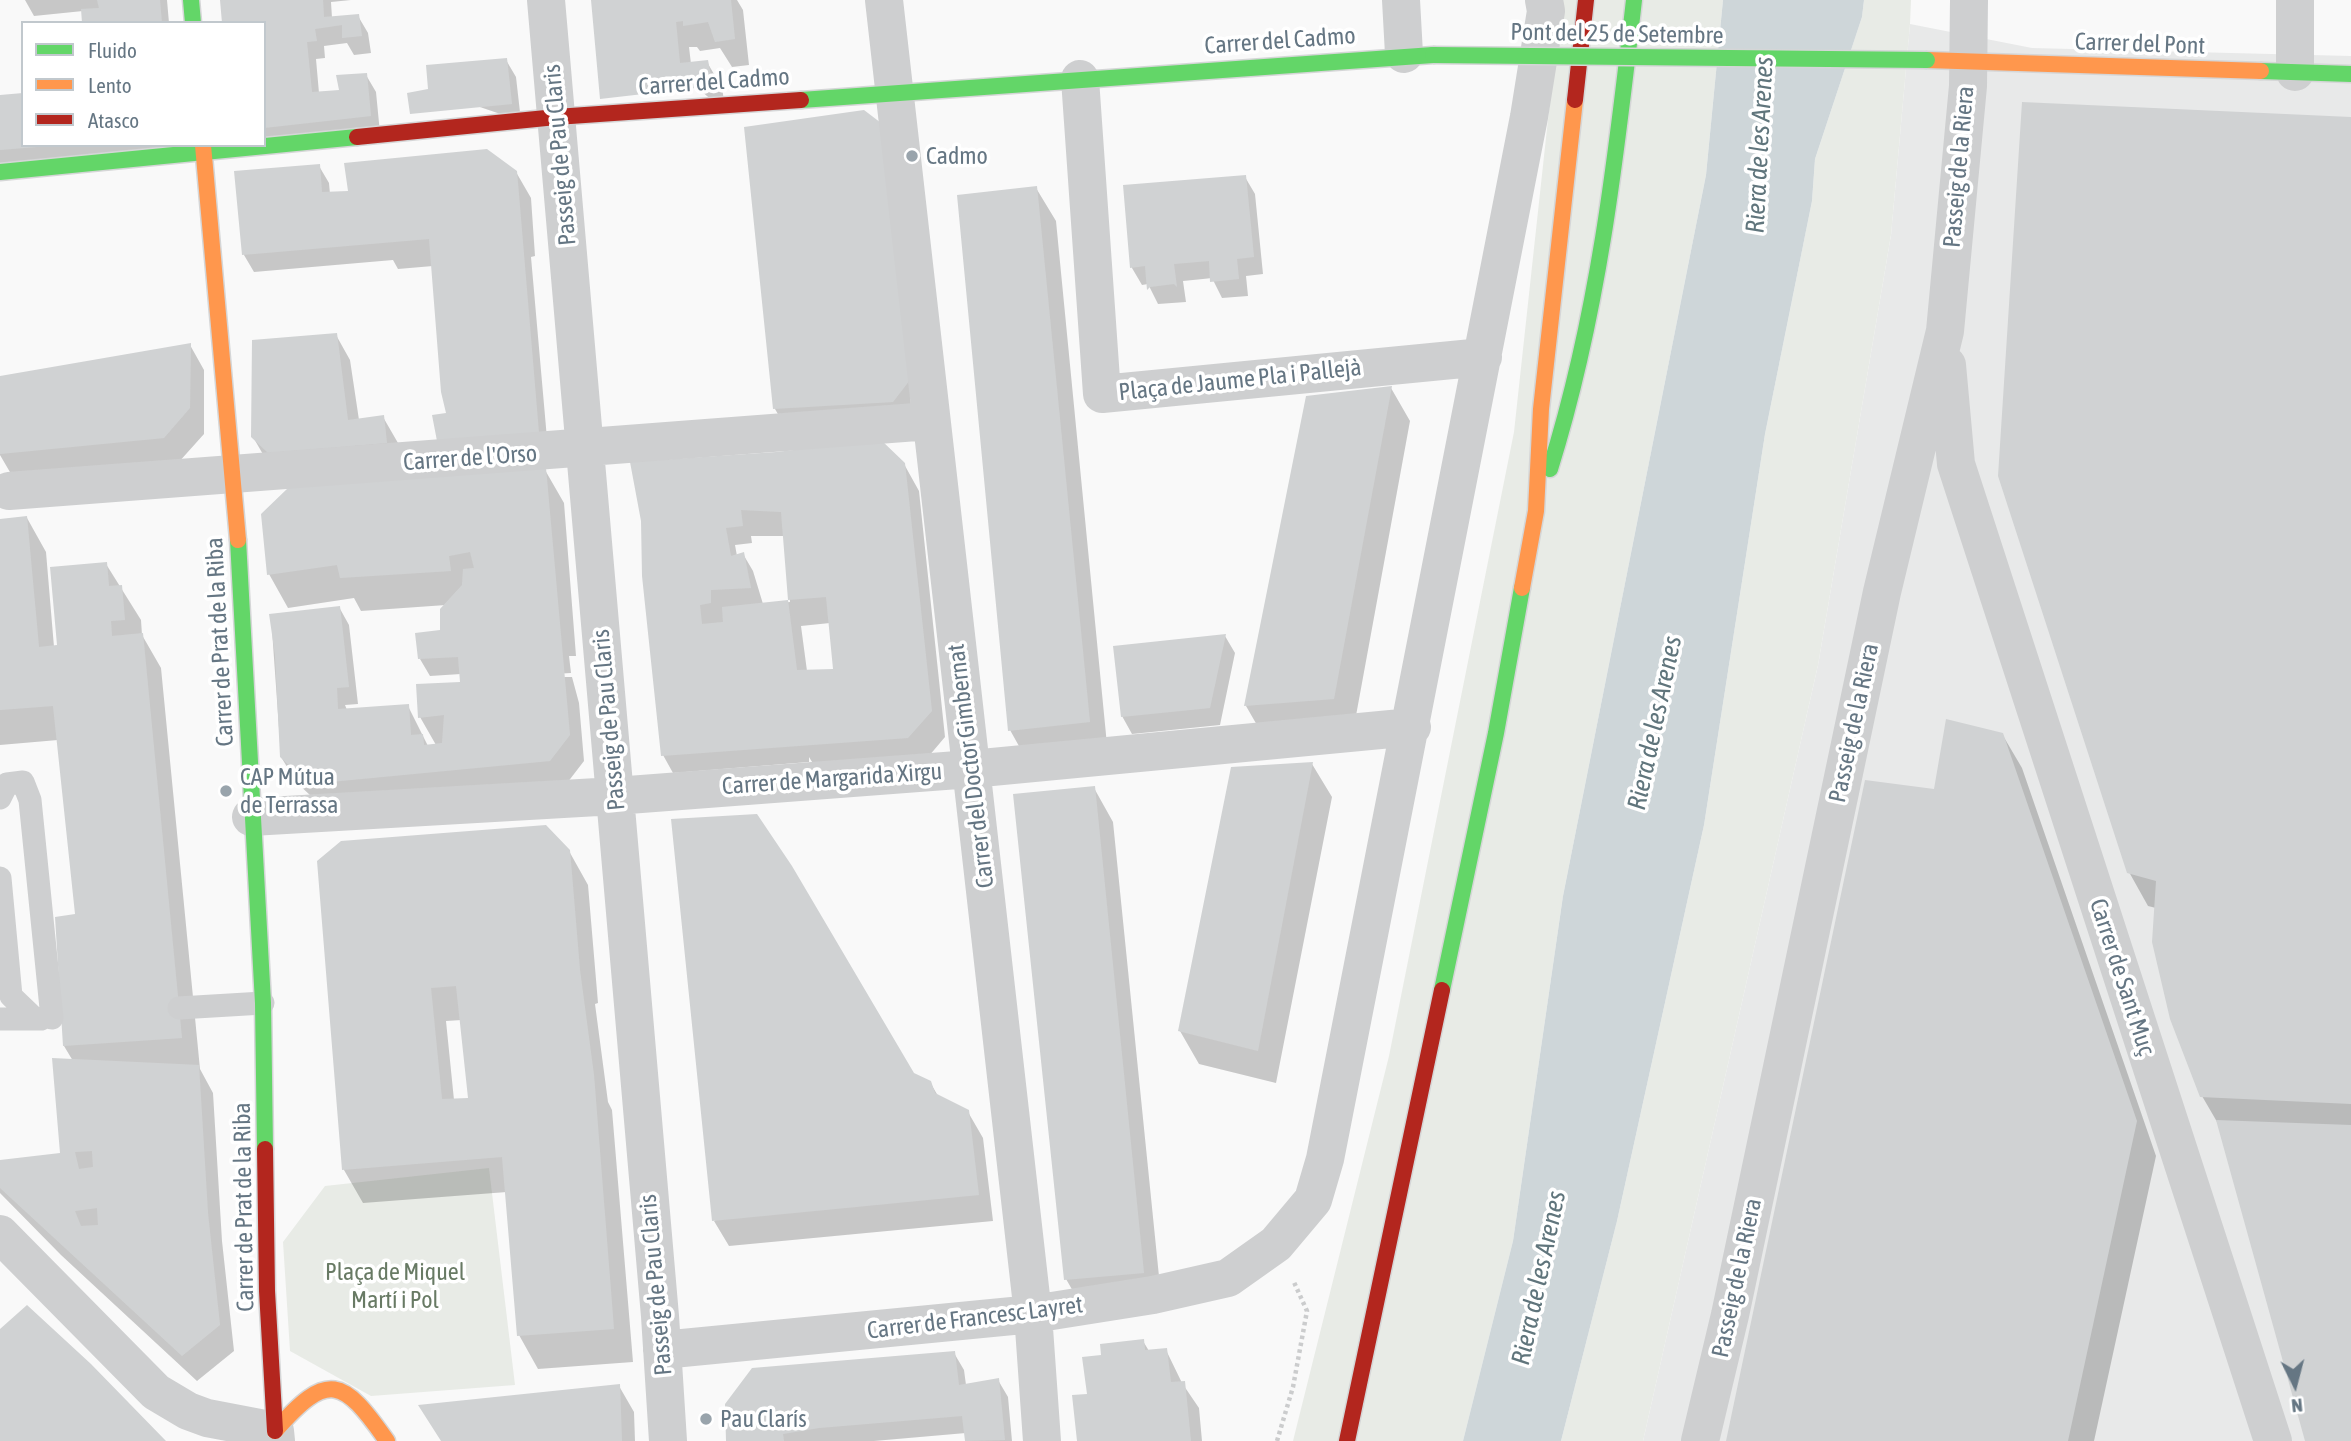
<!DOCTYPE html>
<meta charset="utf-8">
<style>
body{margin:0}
#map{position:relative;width:2351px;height:1441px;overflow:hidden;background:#f9f9f9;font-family:"Asap Condensed",sans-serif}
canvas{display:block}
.legend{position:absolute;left:21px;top:21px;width:245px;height:126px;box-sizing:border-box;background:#fff;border:2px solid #c1c8cd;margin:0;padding:9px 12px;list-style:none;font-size:21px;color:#657683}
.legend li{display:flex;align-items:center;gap:14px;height:35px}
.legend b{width:35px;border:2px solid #c1c8cd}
.north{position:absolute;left:2260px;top:1350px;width:70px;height:70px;-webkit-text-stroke:5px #fff;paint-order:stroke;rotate:174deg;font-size:19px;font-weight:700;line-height:28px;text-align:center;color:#657683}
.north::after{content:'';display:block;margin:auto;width:24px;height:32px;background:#657683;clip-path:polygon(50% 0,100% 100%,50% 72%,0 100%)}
</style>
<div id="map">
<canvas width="2351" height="1441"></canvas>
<ul class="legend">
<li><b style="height:9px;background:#63d668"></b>Fluido</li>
<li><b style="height:9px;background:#ff974d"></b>Lento</li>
<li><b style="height:9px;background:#b3261e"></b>Atasco</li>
</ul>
<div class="north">N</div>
</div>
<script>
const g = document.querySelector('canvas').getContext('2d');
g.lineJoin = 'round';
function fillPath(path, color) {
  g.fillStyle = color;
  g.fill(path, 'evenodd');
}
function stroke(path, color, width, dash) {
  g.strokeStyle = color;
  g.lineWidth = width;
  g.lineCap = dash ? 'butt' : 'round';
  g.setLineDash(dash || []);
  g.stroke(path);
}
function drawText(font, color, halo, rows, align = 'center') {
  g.font = font + ' "Asap Condensed",sans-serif';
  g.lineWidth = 7;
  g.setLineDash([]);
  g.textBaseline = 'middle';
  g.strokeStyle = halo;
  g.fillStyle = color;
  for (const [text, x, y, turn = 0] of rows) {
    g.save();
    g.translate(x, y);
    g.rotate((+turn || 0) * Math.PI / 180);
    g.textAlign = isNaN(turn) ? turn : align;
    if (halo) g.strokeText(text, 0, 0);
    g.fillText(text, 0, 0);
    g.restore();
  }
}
const built = new Path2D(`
 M1910 24 2032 48 2351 56V1441H1643L1818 665 1891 235Z`);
const green = new Path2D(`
 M1561 0H1723L1706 175 1563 896 1513 1241 1463 1441H1293L1389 1056 1514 432Z
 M1864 0H1911L1910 24 1891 235 1818 665 1643 1441H1561L1617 1221 1704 825 1765 434 1812 201 1815 159 1862 17Z
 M489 1168 515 1385 371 1396 290 1351 283 1242 325 1186Z`);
const water = new Path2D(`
 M1723 0H1864L1862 17 1815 159 1812 201 1765 434 1704 825 1617 1221 1561 1441H1463L1513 1241 1563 896 1706 175Z`);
const shadow = new Path2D(`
 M25 0H167L169 23H84L83 11 34 16Z
 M221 0H351L331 2 332 18 358 16 368 33 371 53 354 55 347 43 324 46 325 58 316 59 319 93 341 92 366 75 376 92 380 133 264 145V23Z
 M593 0H737L743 10 749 65 732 67 720 48 700 51 697 47H689L691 64 707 62 722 88 726 112Z
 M506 60 516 77 521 121 430 90Z
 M0 97 23 145H185L0 177Z
 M2351 119V1441H2307L2220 1127 2202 1096 2156 908 2148 906 2129 872Z
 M746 129 894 145 913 435 794 442 775 409Z
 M319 166 329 183 330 194 516 172 531 198 535 256 531 257 548 450 449 415 433 266 398 269 393 260 254 272 244 255 236 173Z
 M1245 177 1255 194 1263 274 1246 276 1248 296 1222 298 1212 278 1203 279 1183 281 1186 302 1158 304 1148 284 1142 285 1132 268 1125 187Z
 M1036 188 1056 221 1108 755 1029 764 1010 730Z
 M336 335 350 360 359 420 383 417 398 443 268 463 253 437Z
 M190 345 204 370V434L178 463 14 479 0 455V377Z
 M1391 388 1410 421 1353 732 1265 739 1246 706Z
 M904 464 919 491 945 737 923 763 817 770 809 757V762L673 773 663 755 642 521ZM751 536H785L790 602 763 604 753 571 743 554 737 556 735 545 752 543ZM830 623 835 671H807L801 626Z
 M545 470 564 503 576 656H569L571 673 554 674V677H572L579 703 584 761 564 787 325 809 297 783 281 757 271 616 339 607 349 625 358 704 345 705 347 710 408 706 428 746 436 745 420 717 462 683 461 674 430 676 420 659 444 633 446 605 361 611 354 598 288 608 269 574Z
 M27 518 46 552 54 647 59 646 106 564 141 620 142 635 161 668 200 1069 213 1093 222 1241 234 1351 197 1381 61 1255 0 1193V1162L63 1155 73 1061 64 1046 77 916 58 740 0 745V521Z
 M1225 636 1235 653 1220 725 1132 734 1122 716Z
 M2002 734 2022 768 2156 1156 2094 1441H1728L1935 791Z
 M1312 764 1332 797 1276 1083 1199 1064 1180 1031Z
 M1094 788 1113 822 1162 1306 1085 1312 1066 1279Z
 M569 851 588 885 598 1003 595 1004 608 1102 612 1110 633 1362 538 1369 519 1335 507 1192 363 1203 344 1170 330 995ZM462 1020 470 1099 454 1100 446 1021Z
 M914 1075 930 1082 938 1096 968 1112 983 1138 993 1221 729 1246 714 1221Z
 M1143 1341 1149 1351 1166 1350 1182 1383 1199 1408 1202 1441H1078L1089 1395 1103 1356Z
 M954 1353 964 1370 966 1385 998 1380 1008 1397 1012 1441H966V1433L874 1441H727Z
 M619 1386 634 1412 635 1441H441Z`);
const building = new Path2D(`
 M97 0H160L162 23H82L81 9 99 8Z
 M220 0H323L324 17 359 14 362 36 342 38V25L315 29 317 41 307 42 312 92 339 90 336 75 367 73 371 116 264 128V23H222Z
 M591 0H731L735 39 715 42 708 22 683 26V21L676 22 680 63 708 60 713 86 600 99Z
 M507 58 512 104 410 114 407 93 428 89 426 65Z
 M23 93V145L36 147 0 150V95Z
 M2022 102 2351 117V1104L2200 1097 2170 1019 2152 942 2156 881 2127 873 1998 476Z
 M864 110 885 126 910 380 893 402 773 409 744 127Z
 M487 149 517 171 539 433 437 441 432 415 446 413 441 392 429 239 242 255 234 171 320 164 322 192 348 191 344 163Z
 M1246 175 1254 257 1237 259 1239 279 1210 282 1209 261 1174 264 1177 287 1174 284 1150 287 1147 290 1145 266 1130 268 1123 185Z
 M1037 186 1090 722 1008 731 957 195Z
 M337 333 348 420 384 415 387 443 268 453 251 437 252 340Z
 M191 343 190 408 164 438 0 454V376Z
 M1392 386 1334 699 1244 706 1306 396Z
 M881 440 905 463 932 711 908 738 661 756 642 576 641 521 630 462 776 452ZM741 510 781 512 788 600 826 597 833 669 797 670 788 600 722 607 723 622 702 624 700 605 711 603V590L751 588 744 552 731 556 726 528 743 526Z
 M546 468 570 735 550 761 309 784 280 757 275 655 269 614 340 606 349 687 337 688 338 709 409 704 411 735 423 734 424 745 442 743 444 715 418 718 416 684 460 682 458 657 418 659 415 633 440 630V609L462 585 463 569 474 568 470 552 449 556 451 571 340 578 337 565 267 575 261 514 288 488Z
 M27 516 39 647 57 645 50 567 107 562 109 586 122 585 125 620 111 621 112 636 143 633 182 1038 63 1046 55 917 75 914 53 706 0 710V519Z
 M1226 634 1210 708 1121 717 1113 646Z
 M1946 719 2003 733 2137 1121 2068 1441H1726L1865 780 1934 789Z
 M1313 762 1258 1051 1178 1031 1231 767Z
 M1095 786 1144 1273 1064 1280 1013 794Z
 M757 814 792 866 914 1073 931 1081 935 1093 969 1110 979 1195 712 1221 671 819Z
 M546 825 570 850 580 970 594 1075 614 1329 517 1336 502 1157 342 1170 317 861 341 841ZM456 986 468 1098 442 1099 431 988Z
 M52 1058 199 1065 208 1213 220 1325 182 1356 0 1188V1160L60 1153ZM92 1151 93 1167 79 1169 75 1152ZM97 1208 98 1225 81 1226 75 1211Z
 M2216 1120 2351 1125V1441H2305Z
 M27 1305 91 1364 166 1441H0V1329Z
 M1144 1339 1145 1350 1167 1348 1171 1382 1185 1381 1191 1441H1077L1072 1395 1087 1394 1082 1357 1101 1355 1100 1344Z
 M955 1351 959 1385 999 1378 1005 1440 965 1441 962 1416 819 1428 783 1434 784 1441H726L725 1404 752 1368Z
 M620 1384 622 1441H441L418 1405Z`);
const path = new Path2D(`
 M1277 1441 1293 1387 1307 1311 1293 1280`);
const lane = new Path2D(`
 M0 798 7 784 23 782 30 800 52 1018
 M0 878 11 996 35 1019
 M179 1008 263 1003
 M0 1019H41`);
const street = new Path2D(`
 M546 0 660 1316 668 1441
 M884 0 1033 1314 1042 1441
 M1401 0 1404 54
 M2295 72V0
 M1080 79 1102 394 1483 357
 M1947 365 1956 464 2273 1441
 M9 491 930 421
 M251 817 615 796 971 769 1412 727
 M0 1234 156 1392 188 1411 207 1418 275 1431 276 1441
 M662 1350 1033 1314 1153 1295 1228 1278 1276 1244 1313 1200 1325 1159 1529 117 1546 11 1544 0
 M1700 1441 1730 1315 1882 592 1945 331 1968 86 1969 0`);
const fast = new Path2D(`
 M191 0 193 23
 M2261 71 2351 74
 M801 100 1433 55
 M0 172 357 137
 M1550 469C1598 316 1616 159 1634 0
 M238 540 263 1003 265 1149
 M1442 990 1496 733 1522 588`);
const slow = new Path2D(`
 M1927 60 2261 71
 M203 145 238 540
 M1522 588 1536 511 1541 409 1575 100
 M275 1431C328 1370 343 1378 387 1441`);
const jam = new Path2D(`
 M1575 100 1586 0
 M357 137 556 117 801 100
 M265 1149 267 1291 275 1431
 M1347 1441 1442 990`);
const fastBridge = new Path2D(`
 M1433 55 1927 60`);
const markers = [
 [912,156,7,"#99a4ac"],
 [226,791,7,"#99a4ac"],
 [706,1419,7,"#99a4ac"]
];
const streetNames = [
 ["Pont del 25 de Setembre",1617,34,1],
 ["Carrer del Cadmo",1280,41,-4],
 ["Carrer del Pont",2140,44,2],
 ["Carrer del Cadmo",714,82,-4],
 ["Passeig de Pau Claris",560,155,-95],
 ["Passeig de la Riera",1959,167,-85],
 ["Plaça de Jaume Pla i Pallejà",1240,380,-6],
 ["Carrer de l'Orso",470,458,-4],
 ["Carrer de Prat de la Riba",220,642,-93],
 ["Passeig de Pau Claris",609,720,-95],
 ["Passeig de la Riera",1854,723,-78],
 ["Carrer del Doctor Gimbernat",971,766,-97],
 ["Carrer de Margarida Xirgu",832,779,-4],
 ["Carrer de Sant Muç",2122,977,72],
 ["Carrer de Prat de la Riba",244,1207,-91],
 ["Passeig de la Riera",1737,1278,-78],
 ["Passeig de Pau Claris",656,1285,-95],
 ["Carrer de Francesc Layret",975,1318,-7]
];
const poiNames = [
 ["Cadmo",926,156],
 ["CAP Mútua",240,777],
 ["de Terrassa",240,805],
 ["Pau Clarís",720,1419]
];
const parkNames = [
 ["Plaça de Miquel",395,1272],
 ["Martí i Pol",395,1300]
];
const waterNames = [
 ["Riera de les Arenes",1760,145,-87],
 ["Riera de les Arenes",1655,723,-78],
 ["Riera de les Arenes",1539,1278,-78]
];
fillPath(built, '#e8e9e9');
fillPath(green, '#e8ebe6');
fillPath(water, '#ced6d9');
fillPath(shadow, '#0003');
fillPath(building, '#d0d2d3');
stroke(fast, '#d5d6d7', 19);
stroke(slow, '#d5d6d7', 19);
stroke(jam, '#d5d6d7', 19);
stroke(path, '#cbcccd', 4.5, [3.5, 3.5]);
stroke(lane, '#cecfd0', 23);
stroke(street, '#cecfd0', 38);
stroke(fast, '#63d668', 16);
stroke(slow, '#ff974d', 16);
stroke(jam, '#b3261e', 16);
stroke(fastBridge, '#d5d6d7', 19, []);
stroke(fastBridge, '#63d668', 16);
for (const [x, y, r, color] of markers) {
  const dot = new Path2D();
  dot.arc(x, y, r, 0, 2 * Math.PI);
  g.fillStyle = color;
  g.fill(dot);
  stroke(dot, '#fff', 2.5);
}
drawText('24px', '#657683', '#fff', streetNames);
drawText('24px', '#657683', '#fff', poiNames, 'left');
drawText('24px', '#687a64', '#fff', parkNames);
drawText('italic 26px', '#60757c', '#fff', waterNames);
</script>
